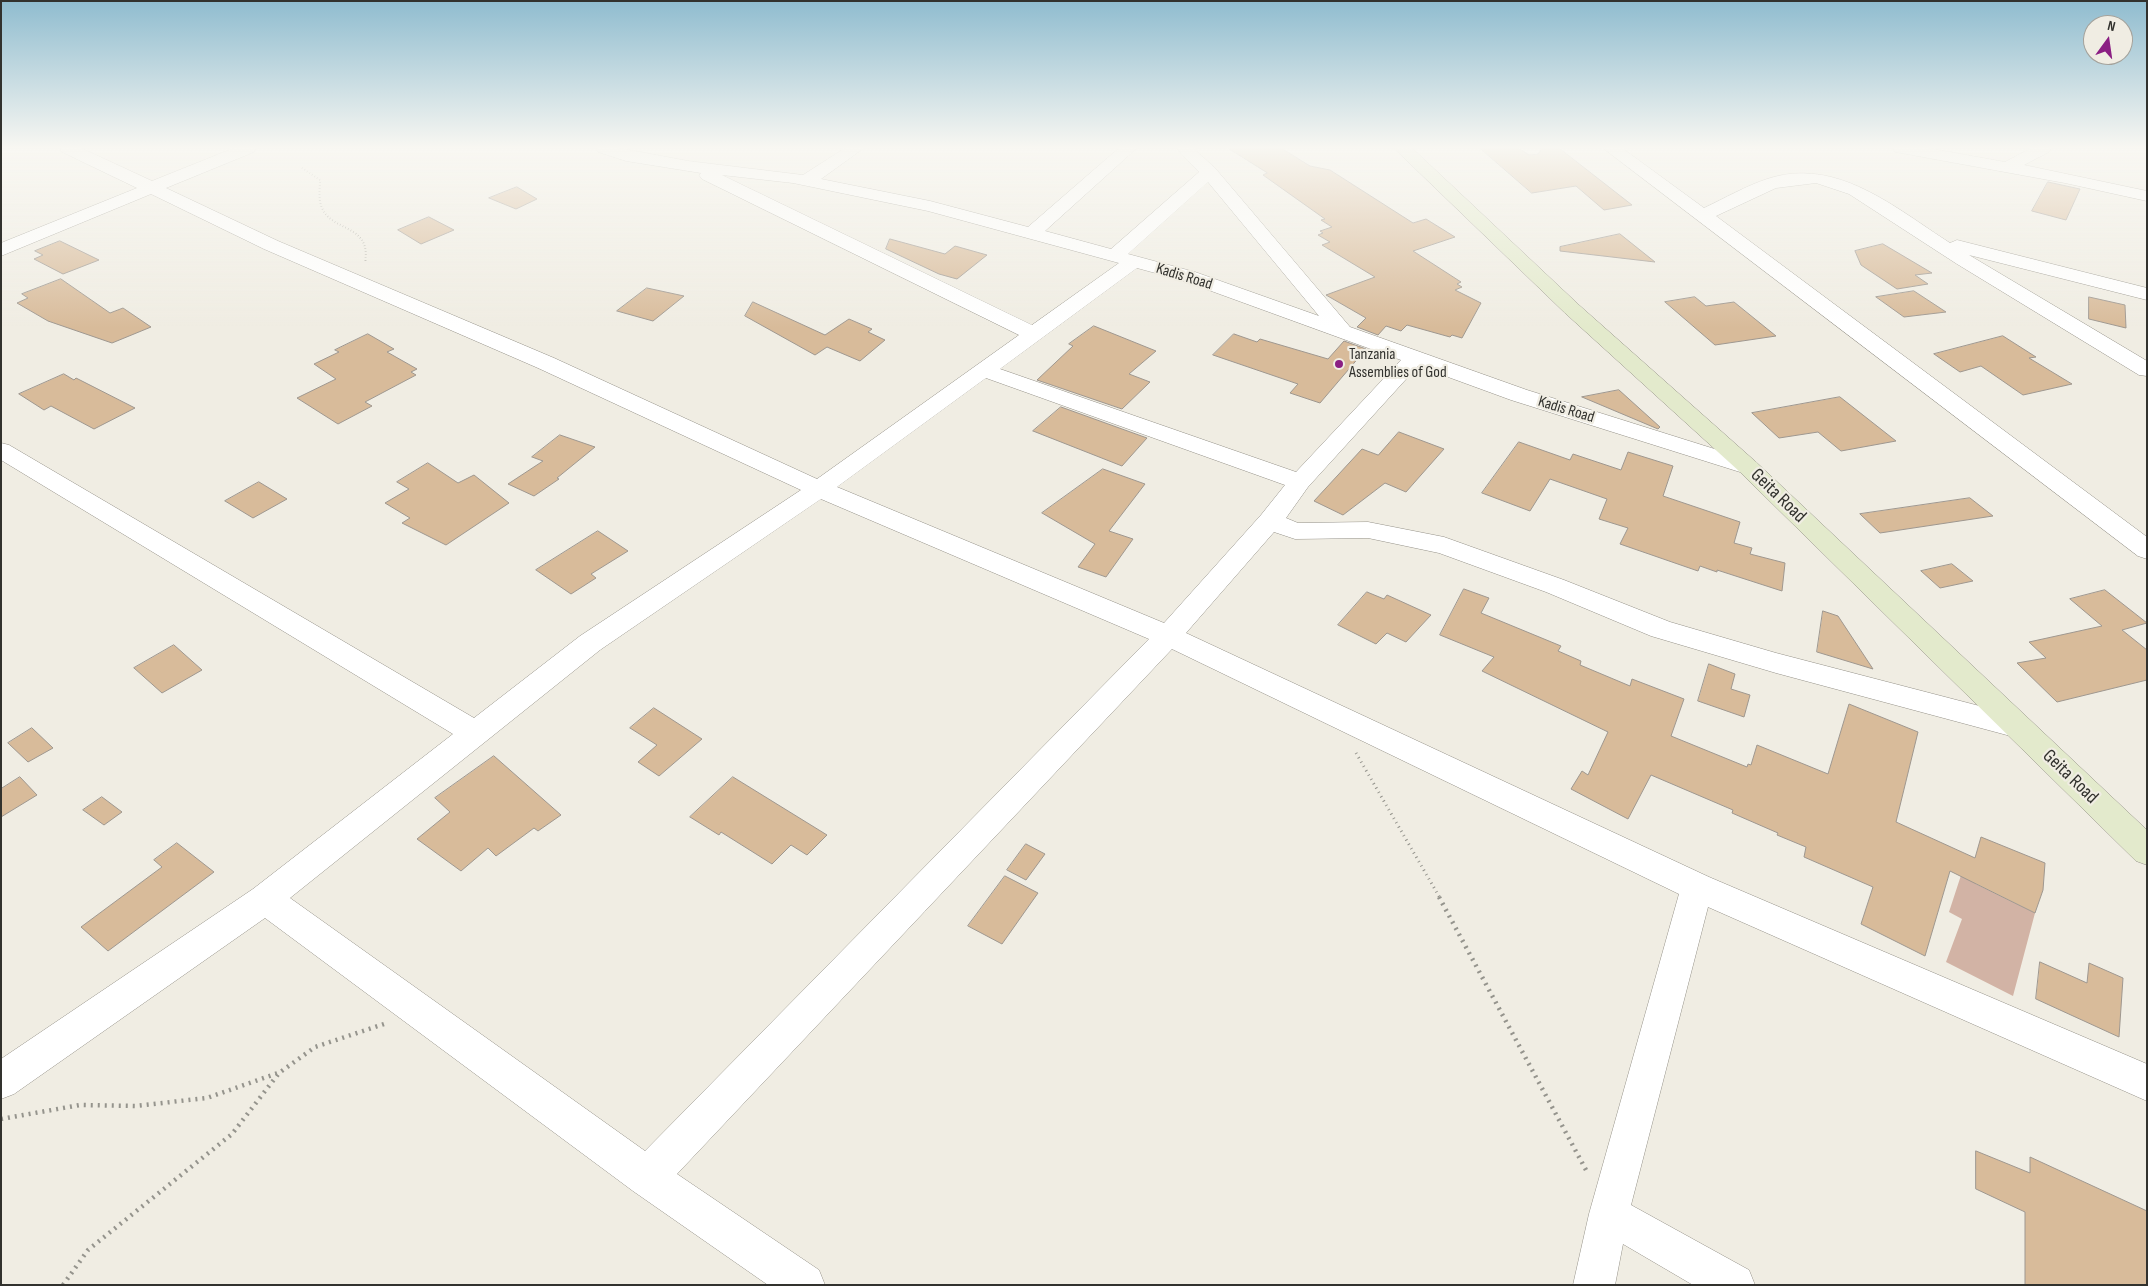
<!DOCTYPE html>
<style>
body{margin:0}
#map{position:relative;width:2148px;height:1286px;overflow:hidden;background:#f0ede3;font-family:"Sofia Sans Condensed",sans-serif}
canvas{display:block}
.frame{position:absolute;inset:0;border:2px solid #32322e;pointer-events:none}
.north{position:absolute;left:2083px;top:15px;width:50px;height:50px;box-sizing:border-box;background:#f0ede3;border:1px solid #a4a29b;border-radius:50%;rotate:14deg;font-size:14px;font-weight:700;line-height:20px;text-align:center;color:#32322e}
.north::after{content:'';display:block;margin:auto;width:18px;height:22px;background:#8b1f83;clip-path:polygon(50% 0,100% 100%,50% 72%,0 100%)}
</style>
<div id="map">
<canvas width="2148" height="1286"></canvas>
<div class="frame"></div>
<div class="north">N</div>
</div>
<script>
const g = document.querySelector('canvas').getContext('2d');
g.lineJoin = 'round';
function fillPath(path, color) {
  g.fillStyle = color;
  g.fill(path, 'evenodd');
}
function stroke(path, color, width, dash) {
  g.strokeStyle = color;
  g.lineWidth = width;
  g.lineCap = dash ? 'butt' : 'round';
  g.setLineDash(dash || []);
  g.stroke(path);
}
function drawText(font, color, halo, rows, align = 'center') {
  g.font = font + ' "Sofia Sans Condensed",sans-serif';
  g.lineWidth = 4.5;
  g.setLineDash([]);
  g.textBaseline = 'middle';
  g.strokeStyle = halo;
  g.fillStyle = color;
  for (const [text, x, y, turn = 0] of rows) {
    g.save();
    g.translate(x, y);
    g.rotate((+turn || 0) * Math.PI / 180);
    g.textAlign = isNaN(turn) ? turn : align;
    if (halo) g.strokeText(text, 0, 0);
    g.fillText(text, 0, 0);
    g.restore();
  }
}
const green = new Path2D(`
 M1966 860 1976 884 2035 913 2013 996 1946 962 1962 919 1949 912Z`);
const building = new Path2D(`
 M1228 148H1281L1310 166 1330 170 1413 223 1426 219 1455 237 1413 251 1461 282 1457 284 1462 287 1455 290 1481 303 1462 338 1452 335 1450 337 1407 325 1401 331 1386 326 1378 335 1357 327 1366 318 1326 295 1375 277 1322 245 1330 242 1318 235 1323 233 1320 231 1332 227 1321 220 1325 219 1263 175 1267 173Z
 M1480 148H1518L1529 155 1538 154 1543 148H1559L1632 205 1604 210 1576 186 1532 193Z
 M2048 182 2080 189 2066 220 2032 211Z
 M517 187 537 199 516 209 489 198Z
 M429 217 454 230 421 244 398 230Z
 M1620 234 1655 262 1560 251V247Z
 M890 239 945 254 955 246 987 255 957 279 939 274 886 249Z
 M60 241 99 260 63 274 34 259 43 255 35 251Z
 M1883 244 1932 273 1915 275 1928 284 1897 289 1861 265 1855 251Z
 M61 279 110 313 123 308 151 327 112 343 48 321 17 303 28 298 22 294Z
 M647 288 684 296 653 321 617 311Z
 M1914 291 1946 312 1904 317 1876 297Z
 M1695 297 1706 306 1734 302 1776 336 1715 345 1665 302Z
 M2089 297 2125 305 2126 328 2089 319Z
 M753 302 825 335 849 319 872 329 868 332 885 340 860 361 827 347 815 355 745 316Z
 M1094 326 1156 351 1129 374 1150 382 1122 409 1037 380 1073 346 1069 344Z
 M368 334 394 349 387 352 417 369 411 372 416 375 365 402 372 406 338 424 297 398 336 379 314 364 339 352 335 350Z
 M1234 334 1257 342 1260 339 1328 359 1344 341 1366 349 1320 403 1290 393 1298 384 1213 355Z
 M2003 336 2036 357 2029 358 2072 384 2023 395 1981 366 1960 372 1934 354Z
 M64 374 74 380 76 378 135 408 94 429 51 406 44 410 19 394Z
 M1619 390 1660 427 1658 429 1582 397Z
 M1840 397 1896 441 1841 451 1818 432 1779 438 1752 413Z
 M1061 407 1147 438 1122 466 1033 431Z
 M1399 432 1444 449 1406 492 1385 483 1343 515 1314 501 1362 449 1378 455Z
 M560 435 595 447 557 478 559 479 534 496 508 484 543 461 532 457Z
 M1519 442 1570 460 1573 454 1621 470 1628 452 1673 466 1663 496 1740 522 1734 543 1752 548 1750 554 1785 563 1782 591 1717 570V572L1700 566 1698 571 1620 544 1628 528 1599 519 1607 499 1550 479 1530 511 1482 493Z
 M428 463 458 483 474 475 509 503 446 545 402 523 410 518 385 503 409 489 397 482Z
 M1103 469 1145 484 1109 531 1133 539 1106 577 1078 567 1095 544 1042 513Z
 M259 482 287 499 253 518 225 501Z
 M1970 498 1993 516 1880 533 1860 514Z
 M598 531 628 551 591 574 596 578 571 594 536 570Z
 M1952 564 1973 581 1940 588 1921 571Z
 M1464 589 1489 598 1481 613 1561 646 1558 651 1581 661 1580 665 1630 686 1632 679 1684 699 1671 736 1747 767 1748 764 1751 765 1757 745 1828 774 1849 704 1918 732 1896 822 1975 858 1981 837 2045 863 2043 890 2035 913 1950 871 1925 956 1861 924 1873 887 1804 857 1806 847 1777 835 1778 833 1732 813 1733 810 1651 775 1628 819 1571 789 1582 771 1588 775 1608 732 1482 671 1494 657 1440 635Z
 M2105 590 2147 623 2122 630 2147 650V680L2057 702 2017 663 2046 658 2029 642 2102 626 2070 599Z
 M1367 592 1384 599 1387 595 1431 615 1406 642 1387 633 1376 644 1338 625Z
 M1823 611 1838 616 1873 669 1817 652Z
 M174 645 202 670 162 693 134 668Z
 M1709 664 1735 674 1731 689 1750 695 1744 717 1698 701Z
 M654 708 702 739 659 776 638 762 657 745 630 728Z
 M32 728 53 748 28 762 8 743Z
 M494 756 561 815 538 831 534 828 496 856 488 848 461 871 417 839 450 812 435 798Z
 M20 777 37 795 1 817V789Z
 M733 777 827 835 807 855 791 845 772 864 721 832 719 835 690 817Z
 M102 797 122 812 104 825 83 810Z
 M177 843 214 872 108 951 81 927 162 867 154 860Z
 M1026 844 1045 854 1026 880 1007 870Z
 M1005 876 1038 893 1002 944 968 926Z
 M2040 962 2087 983 2089 963 2123 978 2119 1037 2036 999Z
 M1976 1151 2030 1173V1157L2147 1211V1285H2025V1212L1976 1189Z`);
const pathFar2 = new Path2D(`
 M1 151 9 148
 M302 168 320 180C320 189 318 199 322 208 332 232 372 224 365 263`);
const pathFar1 = new Path2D(`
 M1356 753 1440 898`);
const path = new Path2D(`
 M1439 897 1586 1170
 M1 1119 80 1105 135 1106 207 1098 278 1073
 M63 1285 88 1250 232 1134 279 1073 315 1047 384 1024`);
const street = new Path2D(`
 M60 148H81L152 181 234 148H256L254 152 166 188 278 241 554 358 817 479 1019 335 702 179 699 175 701 173 626 161 598 152 596 148H619L688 161 803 175 845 148H864L821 179 930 201 1028 227 1119 148H1137L1045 231 1111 249 1199 172 1176 148H1193L1215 168 1350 327 1527 390 1756 462 1760 467 1756 472 1748 474 1740 472 1511 400 1418 366 1308 487 1286 518 1298 523 1368 522 1444 537 1564 580 1670 622 1776 653 2018 716 2028 719 2033 727 2028 735 2018 738 1776 673 1651 636 1546 592 1439 553 1368 538 1295 539 1274 532 1186 633 1709 877 2147 1064V1101L1708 907 1631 1205 1749 1270 1755 1285H1693L1623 1244 1615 1285H1573L1589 1214 1679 894 1172 649 677 1174 819 1270 825 1285H768L633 1191 265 918 14 1094 1 1099V1059L253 889 453 734 1 460V443L9 445 474 718 580 636 801 490 538 368 264 249 151 194 1 256V243L137 188 62 152ZM722 175 793 183 928 211 1119 263 1032 325ZM1208 182 1319 316 1195 272 1128 254ZM1137 268 1181 280 1401 360 1296 472 1000 369ZM986 378 1285 485 1261 515 1164 623 837 487ZM821 499 1149 639 645 1151 290 898 600 650Z
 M1603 148H1622L1704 208C1725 198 1746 186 1767 179 1837 156 1895 208 1950 243L1957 240 2147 288V300L1969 255 2147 361V376L2139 375 1957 264 1849 194 1816 183 1776 188 1716 216 2147 537V559L2138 556Z
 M1893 148H1928L2005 162 2031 148H2051L2049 152 2024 165 2147 191V201L2065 183 1901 153 1895 152Z`);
const secondary = new Path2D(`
 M1394 148H1412L1579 305 1756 462 2147 830V865L2136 861 1740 472 1565 313Z`);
const markers = [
 [1339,364,5,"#8b1f83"]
];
const farStreetnames = [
 ["Kadis Road",1184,277,17],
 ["Kadis Road",1566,410,17]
];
const farPoinames = [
 ["Tanzania",1349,355],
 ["Assemblies of God",1349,373]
];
const streetNames = [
 ["Geita Road",1778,496,44],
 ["Geita Road",2070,777,44]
];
fillPath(green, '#d2b3a5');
fillPath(building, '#d8bb9a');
stroke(building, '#9e978f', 1);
stroke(street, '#959289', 1);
stroke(secondary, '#959289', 1);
stroke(pathFar2, '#95948d', 2, [0.5, 2.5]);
stroke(pathFar1, '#95948d', 3, [1, 4]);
stroke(path, '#95948d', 4.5, [2, 5]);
fillPath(street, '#fff');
fillPath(secondary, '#e3eacc');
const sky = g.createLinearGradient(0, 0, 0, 328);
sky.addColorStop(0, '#8fbccf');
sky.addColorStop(0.45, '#f8f7f2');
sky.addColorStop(1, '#f8f7f200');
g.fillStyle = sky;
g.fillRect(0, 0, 2148, 328);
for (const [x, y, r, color] of markers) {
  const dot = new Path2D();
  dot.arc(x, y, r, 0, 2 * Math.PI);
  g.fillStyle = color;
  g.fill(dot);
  stroke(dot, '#f0ede3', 2);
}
drawText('16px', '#32322e', '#f0ede3', farStreetnames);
drawText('16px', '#32322e', '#f0ede3', farPoinames, 'left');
drawText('19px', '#32322e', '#f0ede3', streetNames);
</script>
